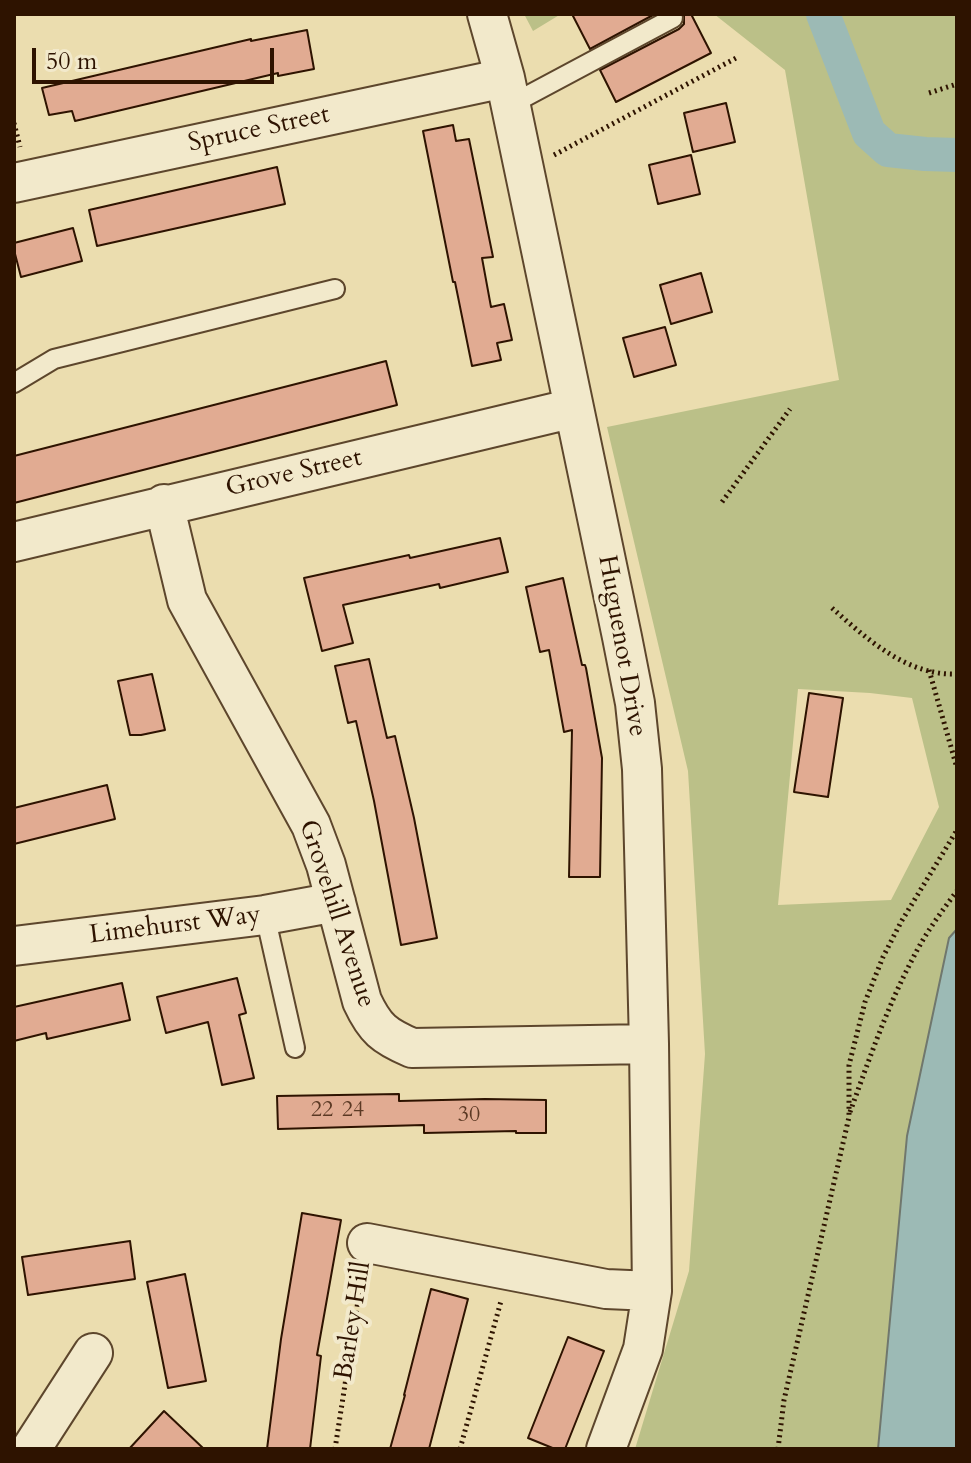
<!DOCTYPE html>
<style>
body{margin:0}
#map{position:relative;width:971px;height:1463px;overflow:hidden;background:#ebddaf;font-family:Cardo,serif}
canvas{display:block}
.frame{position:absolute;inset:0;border:16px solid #2e1300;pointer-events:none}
.scale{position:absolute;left:32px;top:48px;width:242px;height:36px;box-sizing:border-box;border:4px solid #2e1300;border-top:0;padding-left:10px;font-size:24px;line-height:28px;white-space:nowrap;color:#2e1300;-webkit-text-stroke:6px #f2e9cb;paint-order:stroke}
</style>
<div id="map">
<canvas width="971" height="1463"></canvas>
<div class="frame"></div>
<div class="scale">50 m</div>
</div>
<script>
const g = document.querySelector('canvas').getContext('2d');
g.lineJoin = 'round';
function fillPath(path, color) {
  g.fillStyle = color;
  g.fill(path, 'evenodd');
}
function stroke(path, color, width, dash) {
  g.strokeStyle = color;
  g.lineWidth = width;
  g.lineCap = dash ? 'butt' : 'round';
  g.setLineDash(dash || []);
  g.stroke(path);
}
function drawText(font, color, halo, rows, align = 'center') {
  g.font = font + ' Cardo,serif';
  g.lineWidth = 8;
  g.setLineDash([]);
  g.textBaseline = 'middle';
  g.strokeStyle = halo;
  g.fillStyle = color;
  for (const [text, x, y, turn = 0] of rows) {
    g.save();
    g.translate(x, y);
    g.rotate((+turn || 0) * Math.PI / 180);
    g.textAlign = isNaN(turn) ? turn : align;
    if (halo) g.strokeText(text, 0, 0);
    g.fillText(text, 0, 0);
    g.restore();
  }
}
const green = new Path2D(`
 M524 14H561L533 31Z
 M714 14H957V932L948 942 907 1136 878 1449H635L689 1271 705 1054 688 771 607 427 839 380 785 70ZM798 689 870 693 912 698 939 807 891 900 778 905Z`);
const water = new Path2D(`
 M957 929V1449H878L907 1136 949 938Z`);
const canal = new Path2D(`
 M823 14 869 133 888 150 925 154 957 155`);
const building = new Path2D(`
 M572 14H655L590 49Z
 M684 14H691L711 53 616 102 600 70 679 29 684 24Z
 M307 30 314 69 278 76V73L75 121 72 111 49 115 42 88 251 39V41Z
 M726 103 735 142 693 152 684 113Z
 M453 125 456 141 469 139 493 257 482 258 491 307 504 304 512 340 497 343 501 360 472 366 455 282H453L423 131Z
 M691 155 700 194 658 204 649 165Z
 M277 167 285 204 97 246 89 210Z
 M73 228 82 261 21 277 14 250V243Z
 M701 273 712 312 671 324 660 285Z
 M665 327 676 365 634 377 623 338Z
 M386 361 397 405 14 503V456Z
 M500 538 508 572 440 588 439 584 343 605 353 643 322 651 304 578 409 555 410 558Z
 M563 578 582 665H585L586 668 602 758 600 877H569L572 730 564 732 549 650 540 652 526 587Z
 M369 659 387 738 395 736 414 818 437 938 401 945 374 801 356 721 348 723 335 666Z
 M152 674 165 730 141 735H130L118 681Z
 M809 693 843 698 828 797 794 792Z
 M107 785 115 819 14 844V808Z
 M237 978 246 1013 239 1015 254 1078 222 1085 208 1022 166 1033 157 997Z
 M122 983 130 1020 47 1039 46 1033 14 1041V1007Z
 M399 1094V1101L485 1099 546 1100V1133H516V1131L424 1133V1125L278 1129 277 1096Z
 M302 1213 341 1220 317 1355 321 1356 310 1449H267L281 1339Z
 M130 1241 135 1279 28 1295 22 1257Z
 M185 1274 206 1381 168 1388 147 1282Z
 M431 1289 468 1299 429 1449H390L405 1395H404Z
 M568 1337 604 1351 565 1449H555L528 1438Z
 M164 1411 204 1449H129Z`);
const path = new Path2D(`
 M929 93 957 84
 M14 123 20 147
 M554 155 738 57
 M722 502 790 409
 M832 608C867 639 907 676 957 674
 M929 670 957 768
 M850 1112C869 1060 887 1007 913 958 925 934 941 912 957 891
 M335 1449 362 1275
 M460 1449 501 1301
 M778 1449 784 1400 849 1117V1065L865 1002 883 957 901 922 957 830`);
const service = new Path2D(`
 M510 105 673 18
 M14 383 54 359 335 289
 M265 915 295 1048`);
const minor = new Path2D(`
 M487 14 505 78 622 637 635 703 642 769 649 1044 652 1291 643 1349 606 1449
 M14 183 505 78
 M164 504 187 600 311 825 326 865 362 1001C375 1029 384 1036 412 1048L649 1044
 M14 542 574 408
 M14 946 265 915 336 902
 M367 1243 606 1289 652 1291
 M31 1449 93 1353`);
const numberNames = [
 ["22",322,1111],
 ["24",353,1111],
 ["30",469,1116]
];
const streetNames = [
 ["Spruce Street",259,130,-12],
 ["Grove Street",294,474,-13],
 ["Huguenot Drive",621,646,80],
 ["Grovehill Avenue",336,914,72],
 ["Limehurst Way",175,926,-7],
 ["Barley Hill",354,1321,-81]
];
fillPath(green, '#bbc088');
fillPath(water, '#9cbab5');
stroke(water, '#70776d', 2);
stroke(canal, '#9cbab5', 34);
fillPath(building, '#e1ab92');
stroke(building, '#2e1300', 2);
stroke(service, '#5d462c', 22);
stroke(minor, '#5d462c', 42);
stroke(path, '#2e1300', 5, [2, 4]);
stroke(service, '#f2e9cb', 18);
stroke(minor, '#f2e9cb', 38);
drawText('22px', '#5b3924', null, numberNames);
drawText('26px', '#2e1300', '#f2e9cb', streetNames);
</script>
